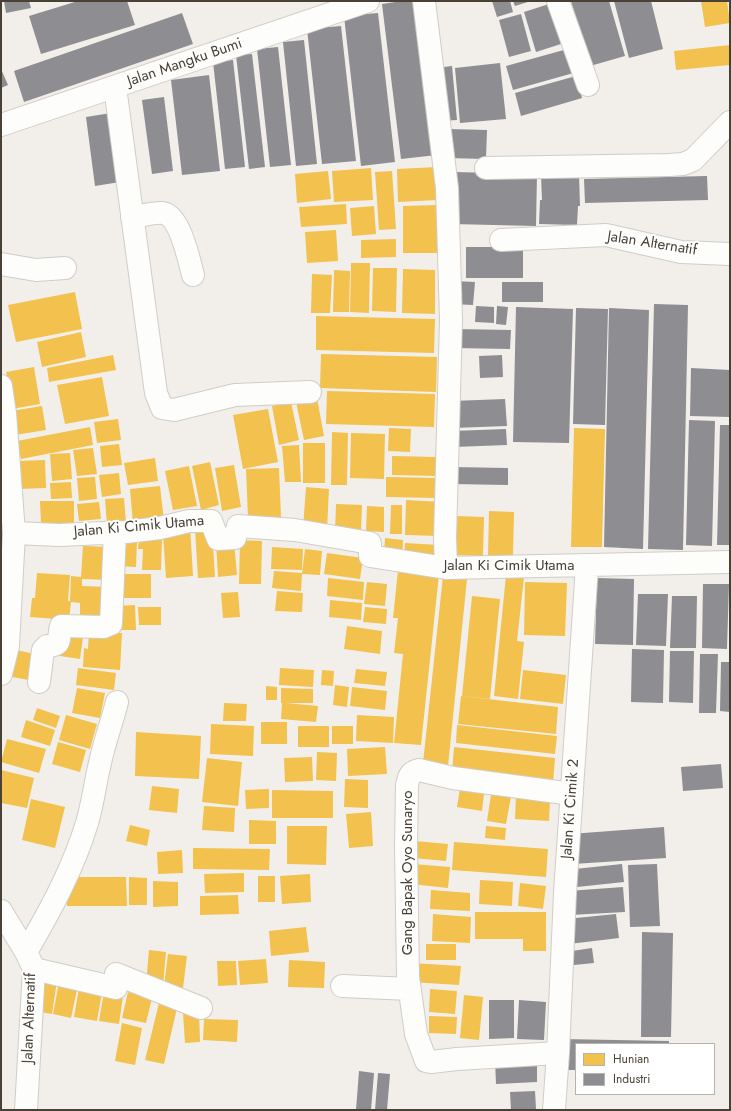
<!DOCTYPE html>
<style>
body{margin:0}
#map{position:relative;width:731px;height:1111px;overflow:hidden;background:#f2efea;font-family:Jost,sans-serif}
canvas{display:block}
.frame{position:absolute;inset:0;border:2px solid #494135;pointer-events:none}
.legend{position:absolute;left:575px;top:1043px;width:140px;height:52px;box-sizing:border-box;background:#fff;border:1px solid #b6b3ae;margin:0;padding:5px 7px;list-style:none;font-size:12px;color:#494135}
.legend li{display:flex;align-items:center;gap:8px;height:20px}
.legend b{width:20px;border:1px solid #b6b3ae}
</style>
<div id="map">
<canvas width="731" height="1111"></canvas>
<div class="frame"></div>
<ul class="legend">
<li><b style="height:11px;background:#f2c14e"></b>Hunian</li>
<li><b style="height:11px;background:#8d8d92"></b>Industri</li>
</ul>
</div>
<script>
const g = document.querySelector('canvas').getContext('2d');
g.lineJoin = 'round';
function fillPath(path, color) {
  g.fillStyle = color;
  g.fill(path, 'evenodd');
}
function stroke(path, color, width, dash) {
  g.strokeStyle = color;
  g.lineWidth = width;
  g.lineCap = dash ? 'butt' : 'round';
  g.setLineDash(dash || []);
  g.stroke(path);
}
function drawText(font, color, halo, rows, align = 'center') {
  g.font = font + ' Jost,sans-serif';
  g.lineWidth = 4;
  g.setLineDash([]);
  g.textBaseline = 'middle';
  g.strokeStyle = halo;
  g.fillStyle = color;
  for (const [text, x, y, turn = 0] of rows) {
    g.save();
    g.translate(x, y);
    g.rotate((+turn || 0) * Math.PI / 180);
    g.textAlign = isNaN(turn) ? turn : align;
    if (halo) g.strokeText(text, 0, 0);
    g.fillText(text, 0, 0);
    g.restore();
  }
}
const homes = new Path2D(`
 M701 1H727L730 23 705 27Z
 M730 45V65L676 70 674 51Z
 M437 167 438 200 398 202 397 169Z
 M371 168 373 200 334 202 332 171Z
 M328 171 331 199 297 203 295 174Z
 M392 171 396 229 379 230 375 172Z
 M346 204 347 224 301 227 299 207Z
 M437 205V253H403V206Z
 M374 206 376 234 352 236 350 208Z
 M336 230 338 261 307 263 305 232Z
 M396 239V257L361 258V240Z
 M351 263H370L369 313 350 312Z
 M373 268H397L396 312 372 311Z
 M403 269 435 270V314L402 313Z
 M334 270 350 271 349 312H333Z
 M312 274 332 275 330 313H311Z
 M75 292 82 329 16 342 8 305Z
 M316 316 435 319 434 353 316 350Z
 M81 332 86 357 42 367 37 342Z
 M321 354 437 357 436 392 320 388Z
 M113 355 116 370 49 382 47 368Z
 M34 367 40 404 12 409 6 372Z
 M102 377 109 416 65 424 57 385Z
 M327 391 435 394 434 427 326 424Z
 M317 398 324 436 304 440 296 402Z
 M291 402 299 440 279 445 272 406Z
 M42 406 46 430 15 435 11 411Z
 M268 409 278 462 243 469 233 415Z
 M118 419 121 440 97 443 94 422Z
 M90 427 93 445 21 459 17 441Z
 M389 428 411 429 410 452 388 451Z
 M574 428 605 429 602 547H571Z
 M332 432 348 433 347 485H331Z
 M351 433 385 434 384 479 350 478Z
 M303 443H325V483H303Z
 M119 444 122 465 102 467 100 446Z
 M299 445 301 482H285L282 446Z
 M93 448 97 474 77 476 73 450Z
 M70 453 72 479 52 481 50 454Z
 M392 456 437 457V476L392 475Z
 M155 458 158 481 128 485 124 463Z
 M45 460 46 488 19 489 18 461Z
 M210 462 219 505 201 510 192 466Z
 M234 465 241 507 222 511 215 468Z
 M189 466 197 506 173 510 165 471Z
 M279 468 281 517 248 518 246 469Z
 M119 473 121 494 102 497 99 475Z
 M95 477 97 499 79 501 77 478Z
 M386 477 437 478V498L386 497Z
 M71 482 72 498 51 499 50 483Z
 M160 486 164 521 133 524 130 489Z
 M306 487 329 489 327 530 303 528Z
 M124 498 126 523 107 524 105 499Z
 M406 500 442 502 441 536 405 535Z
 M40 501H74V524H41Z
 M99 502 101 519 79 521 77 504Z
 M336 504 362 505 361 532H335Z
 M391 505H402V534H390Z
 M367 506 384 507V532L366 531Z
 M489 511 514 512 513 555H488Z
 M456 516 484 517 483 556 455 555Z
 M190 526 193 576 166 578 163 534Z
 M212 528 215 577 198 578 195 529Z
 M139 536 162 538 161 570H142L143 549H138Z
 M385 538 403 540 402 557 384 555Z
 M119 540 137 541 136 567 117 566Z
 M240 540 262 541 261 584H239Z
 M234 541 237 575 218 577 216 543Z
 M405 543 439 545 438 561 404 560Z
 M83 546 110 547 109 580 82 579V586L109 587V621H80V603L71 602 69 620 30 617 32 598H35L37 573 70 575 68 601H70L71 576 81 577Z
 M272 547 303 549 302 570 271 569Z
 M305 549 322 551 320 575 302 574Z
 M327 553 363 558 360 579 324 574Z
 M398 570 439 574 421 745 394 743 403 654 394 653 398 618H393Z
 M274 571 302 573 301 591 272 588Z
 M121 574H151V598H121Z
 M506 575 524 577 517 641 524 642 518 699 494 696Z
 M443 576 467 579 448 766 423 763Z
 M328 578 364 582 363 600 327 596Z
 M367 582 387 584 385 606 364 604Z
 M525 582 567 583 565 636 524 635Z
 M277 591 303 593 302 612 275 611Z
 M238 592 240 617 223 618 221 593Z
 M472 596 500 599 490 699 462 696Z
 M330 600 362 603 361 620 329 617Z
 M135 605 136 630H116L115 606Z
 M138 607H161V625H139Z
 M365 607 387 609 386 624 363 622Z
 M347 626 382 631 380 654 344 649Z
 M89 632 122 633 120 670 83 667 84 648 88 649Z
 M63 634 83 637 80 659 60 656Z
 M12 649 39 655 34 681 7 676Z
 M78 668 116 673 114 690 76 685Z
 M280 668 314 670 313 687 279 685Z
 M356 669 387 672 385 686 354 683Z
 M322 670 334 671 333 686 321 685Z
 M523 670 566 675 563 704 520 699Z
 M335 685 349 687 347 707 333 705Z
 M266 686 277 687V700H266Z
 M352 687 387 691 385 710 350 706Z
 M77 688 105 693 100 718 72 713Z
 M281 688 313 689V703H286L318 706 316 722 281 719 282 703H281Z
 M461 696 558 707 556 734 458 724Z
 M224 703 247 704 246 721H223Z
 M37 708 60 716 56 728 33 720Z
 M66 715 97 724 90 749 59 740Z
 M357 715 394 717 393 743 356 741Z
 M26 720 55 730 50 746 21 737Z
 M261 722H287V744H261Z
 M211 724 254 726 253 756 210 754Z
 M457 725 557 736 555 754 456 743Z
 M298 726H329V747H298Z
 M332 726H353V744H332Z
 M136 732 201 736 199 779 135 776Z
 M7 739 46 749 39 773 1 762Z
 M58 742 86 750 80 772 52 764Z
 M385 747 387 774 348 776 347 749Z
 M454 747 555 758 553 783 452 773Z
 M317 752 337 753 336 781 316 780Z
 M312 757 313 781 285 782 284 758Z
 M207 758 242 762 238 806 202 802Z
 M1 770 34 778 27 808 1 803Z
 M345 779 368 780V808L344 807Z
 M461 782 485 786 482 811 457 807Z
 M152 786 179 789 177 813 149 810Z
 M492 788 512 791 506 824 487 821Z
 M269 789V808L246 809 245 790Z
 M272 790 333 791V818H272Z
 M516 796 550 799 549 821 515 819Z
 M31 799 65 807 55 848 22 840Z
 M204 806 235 808 234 832 202 830Z
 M371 812 373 846 349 848 346 814Z
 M249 820 276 821V844H249Z
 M130 825 150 830 147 846 126 841Z
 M287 826H327L326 865 287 864Z
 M486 826 506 828 505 840 485 838Z
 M415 841 448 844 446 861 413 858Z
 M454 842 548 849 546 877 452 870Z
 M193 848 270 849 269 870 193 869Z
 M182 850 183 873 158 874 157 852Z
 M413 864 450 867 448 888 411 884Z
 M244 873V892L205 893 204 874Z
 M310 874 311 902 282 904 280 876Z
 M258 876H275V902H258Z
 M75 877H126L127 906H67V883Z
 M129 877 147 878V905H129Z
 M480 880 513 882 512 906 479 904Z
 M153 881 178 882V906L153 907Z
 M520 883 546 886 543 909 518 906Z
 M431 890 470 893V911L430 909Z
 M238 895 239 914 200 915V896Z
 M475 912H546V951H523V939H475Z
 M433 914 471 917 470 943 432 941Z
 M306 927 309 952 271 956 269 931Z
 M426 944H456V960H426Z
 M149 950 166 952 163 985 146 984Z
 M168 954 187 956 183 988 164 986Z
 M266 959 268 983 240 985 238 961Z
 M289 960 325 962 324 988 288 987Z
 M217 961H236L237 985 218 986Z
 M412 963 461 966 459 985 411 982Z
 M39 978 57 981 52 1014 34 1011Z
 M59 982 78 985 71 1018 53 1014Z
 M79 988 102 992 97 1021 74 1017Z
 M430 989 457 991 455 1014 429 1012Z
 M104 992 123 996 119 1024 99 1021Z
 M128 992 152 998 146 1023 122 1018Z
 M464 995 483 997 479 1040 460 1038Z
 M159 1003 177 1008 164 1064 145 1060Z
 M199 1012 200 1042 185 1043 183 1013Z
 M429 1016 457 1017 456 1034 429 1033Z
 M204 1019 238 1020 237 1042 203 1040Z
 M122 1023 142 1028 135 1065 115 1061Z`);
const industry = new Path2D(`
 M4 1H29L31 8 6 13Z
 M78 1H127L135 25 41 54 29 16Z
 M402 1H418L437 155 401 159 382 4Z
 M492 1H510L513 12 497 17Z
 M513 1H531L515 6Z
 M571 1H609L625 56 590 66Z
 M614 1H651L663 49 629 58Z
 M549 4 561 44 536 52 524 12Z
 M182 13 193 44 24 102 14 71Z
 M378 13 395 162 361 166 344 16Z
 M521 14 531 51 509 57 499 20Z
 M341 26 356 161 322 164 307 29Z
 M304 40 317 164 296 166 283 42Z
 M278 47 291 165 270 167 257 49Z
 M571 48 577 72 513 90 506 66Z
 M252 54 265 167 249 169 236 55Z
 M233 60 245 167 225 169 213 62Z
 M500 63 506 119 460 123 455 68Z
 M452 66 457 120 441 121 436 68Z
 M1 69 8 85 1 88Z
 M209 75 220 171 182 175 171 80Z
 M576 76 582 98 521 116 515 93Z
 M164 97 173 171 152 174 142 100Z
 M111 113 120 182 95 186 86 117Z
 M448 129 487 130 486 159 447 158Z
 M454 172 537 174 536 226 452 224Z
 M579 174 580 206H578L577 225 539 224 540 200H542L541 175Z
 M707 176 708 200 585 203 584 179Z
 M466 247H523V278H466Z
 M453 281 475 282 473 305 452 304Z
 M502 282H543V302H502Z
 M654 304 688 305 683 550 648 549Z
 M476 306 494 307V323L475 322Z
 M497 306 508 307 506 325 496 324Z
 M516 307 573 309 569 443 513 442Z
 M576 308 608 309 605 425 573 424Z
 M609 308 649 310 643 549 604 547Z
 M454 329 511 330 510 349 454 348Z
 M502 355 503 377 480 378 479 356Z
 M691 368 730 370V417L690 416Z
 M505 399 507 426 453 428 452 401Z
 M689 420 715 421 712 546 686 545Z
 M720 425H730V545H717Z
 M506 429 507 445 453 447 452 431Z
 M452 467 508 468V485L452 484Z
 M597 578 634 579 633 645 595 644Z
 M703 584H729L727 649 702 648Z
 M638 594H668L666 646 636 645Z
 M672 596H697L696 648H670Z
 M632 649 664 650 663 703 631 702Z
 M670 651H694L693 703 669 702Z
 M700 654H718L716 713H699Z
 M721 662H730V712L720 711Z
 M721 764 723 788 683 791 681 767Z
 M664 827 666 858 573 864 570 834Z
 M622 864 624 882 577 887 575 869Z
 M657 864 660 926 630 927 628 865Z
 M623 887 625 912 570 915 568 891Z
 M616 914 619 938 569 944 566 919Z
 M642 932 673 933 671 1037H641Z
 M592 948 594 963 574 965 572 951Z
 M489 1000H514V1038L489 1039Z
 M519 1000 546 1002 544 1040 517 1039Z
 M562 1039 669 1041V1044H576V1070H561Z
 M537 1059V1082L496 1084 495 1060Z
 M359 1071 374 1073 371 1110H356Z
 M378 1073 390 1074 387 1110H375Z
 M535 1091 536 1109 511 1110 510 1092Z`);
const minor = new Path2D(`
 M424 1 447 188 451 320 445 538 446 568
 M558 1 588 85
 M115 87 156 393 162 408 174 410 235 395 310 392
 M1 125 368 1
 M486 168 669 165 683 164 693 160 730 122
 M132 217C141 216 154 212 163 213 180 216 189 260 193 275
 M501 240 606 235 681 252 730 254
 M1 264 36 270 65 268
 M1 386 5 413 14 533 8 646 1 674
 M14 533 59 535 126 532 160 528 189 521H211L218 539 235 538 238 526 295 530 370 543V556L446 568 730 562
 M39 682 43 650 47 646C64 646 57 638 61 626L104 627 111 624 115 532
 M572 794 453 778 419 770C410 772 409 776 407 785L406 847 408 977 416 1034 426 1061 431 1062 457 1059 558 1053 565 893 587 566
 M1 911 26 952 34 969 26 1110
 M26 952C50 911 73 869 87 823 93 803 95 783 100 763 104 743 112 722 117 702
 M34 969 116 988V974L201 1008
 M342 986 410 989
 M554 1110 558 1053`);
const streetNames = [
 ["Jalan Mangku Bumi",185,63,-19],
 ["Jalan Alternatif",652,244,9],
 ["Jalan Ki Cimik Utama",139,527,-5],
 ["Jalan Ki Cimik Utama",509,566],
 ["Jalan Ki Cimik 2",571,809,-86],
 ["Gang Bapak Oyo Sunaryo",408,873,-90],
 ["Jalan Alternatif",30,1018,-88]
];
fillPath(homes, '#f2c14e');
fillPath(industry, '#8d8d92');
stroke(minor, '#d0cdc7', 24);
stroke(minor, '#fdfdfc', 22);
drawText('15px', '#494135', '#fff', streetNames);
</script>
